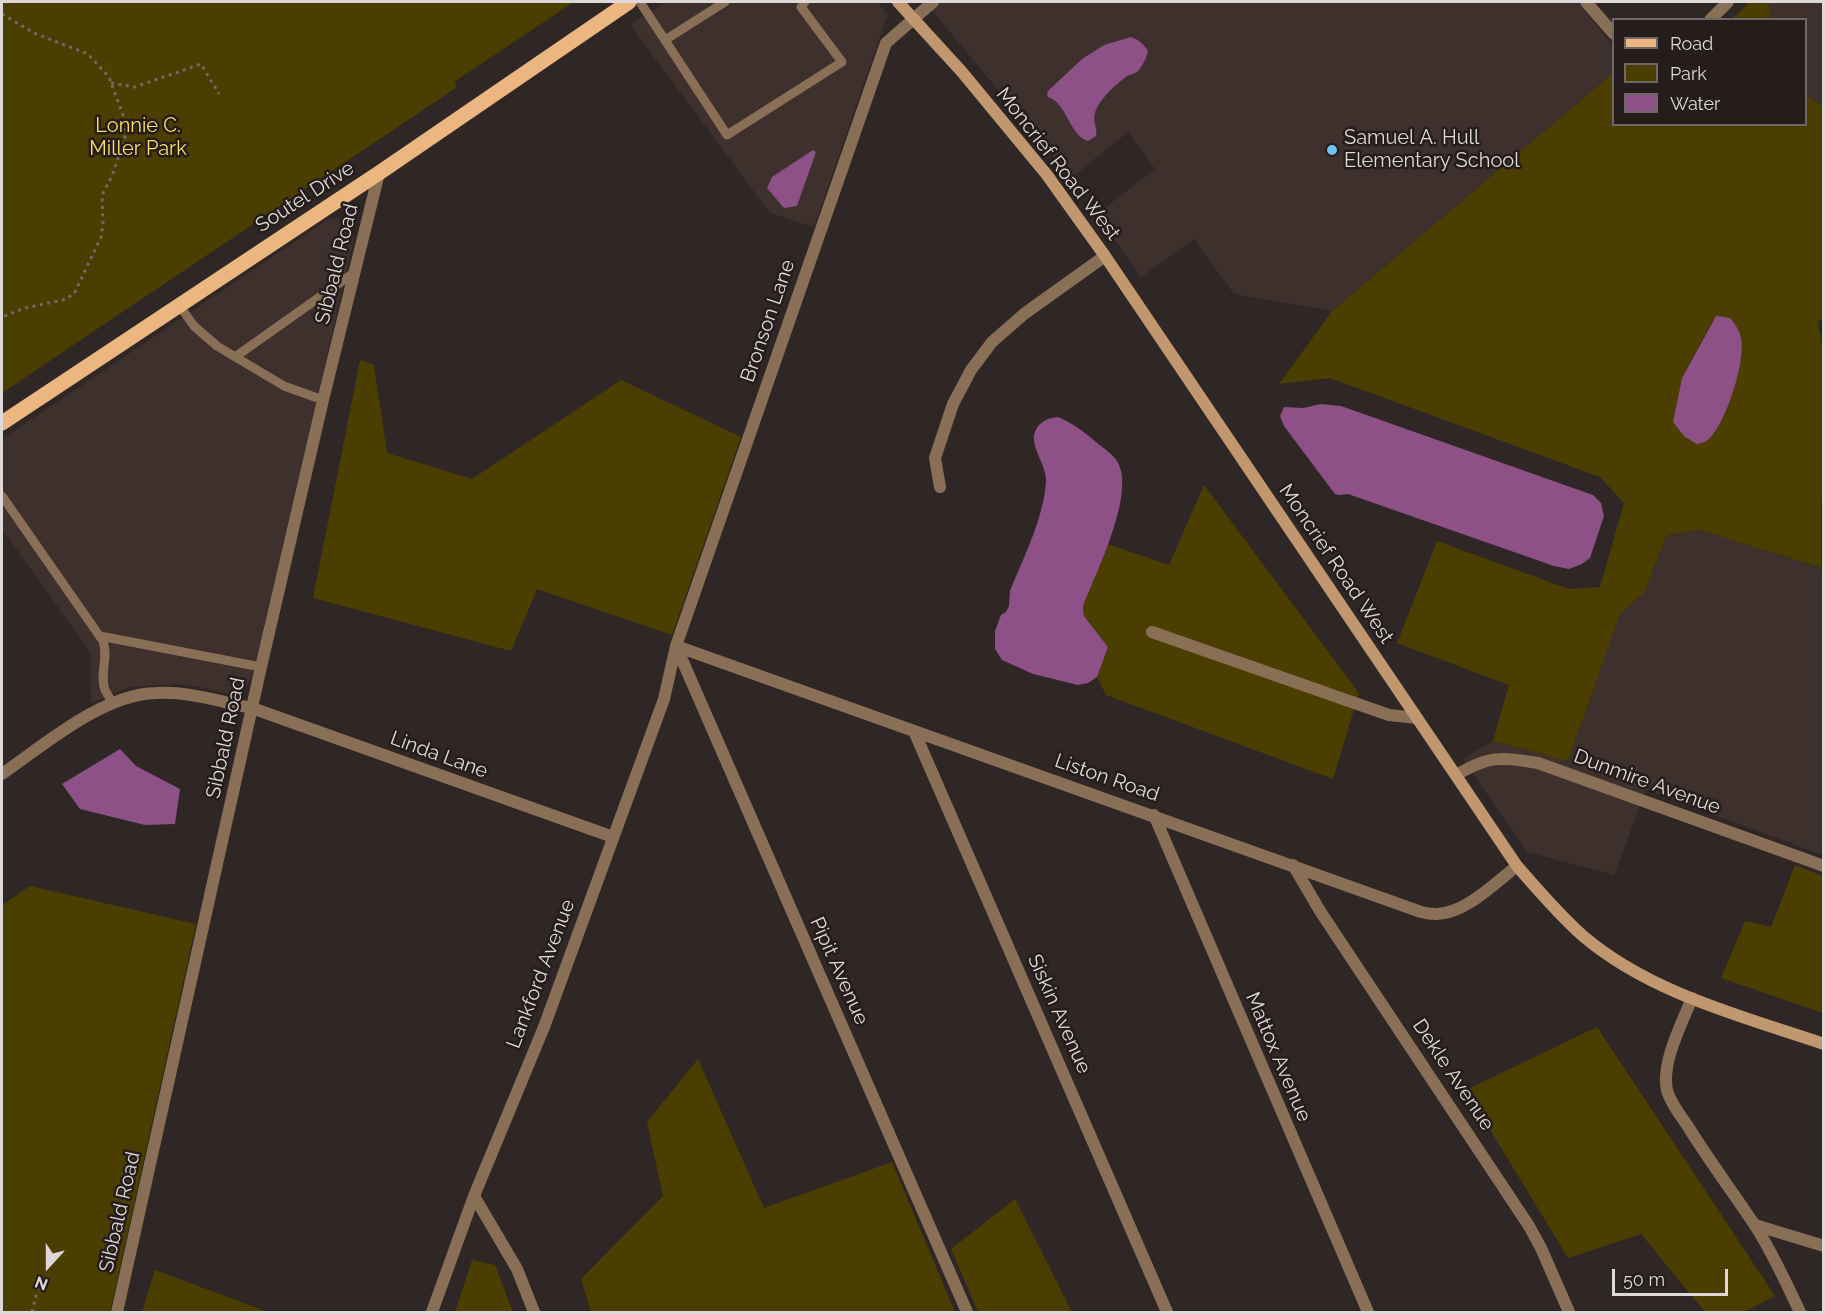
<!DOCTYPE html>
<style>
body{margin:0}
#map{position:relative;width:1825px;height:1314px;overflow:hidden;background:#2f2725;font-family:Raleway,sans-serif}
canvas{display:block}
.frame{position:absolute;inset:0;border:3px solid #ded9d8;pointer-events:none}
.legend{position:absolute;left:1612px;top:18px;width:195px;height:108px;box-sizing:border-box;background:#251d1c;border:2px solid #6f6867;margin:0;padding:8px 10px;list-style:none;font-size:18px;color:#ded9d8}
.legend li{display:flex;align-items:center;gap:12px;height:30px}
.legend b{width:30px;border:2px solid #6f6867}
.north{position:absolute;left:18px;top:1236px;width:60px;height:60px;-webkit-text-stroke:4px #251d1c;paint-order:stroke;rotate:201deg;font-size:16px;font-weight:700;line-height:24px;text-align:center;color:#ded9d8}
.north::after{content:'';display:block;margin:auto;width:21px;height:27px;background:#ded9d8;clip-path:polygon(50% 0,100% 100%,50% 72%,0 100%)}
.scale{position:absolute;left:1612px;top:1269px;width:116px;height:27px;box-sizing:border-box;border:3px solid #ded9d8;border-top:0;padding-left:8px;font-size:18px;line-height:21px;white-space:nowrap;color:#ded9d8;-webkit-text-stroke:4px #251d1c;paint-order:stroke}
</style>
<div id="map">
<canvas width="1825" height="1314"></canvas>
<div class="frame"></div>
<ul class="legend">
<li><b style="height:8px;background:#ecb681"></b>Road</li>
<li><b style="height:16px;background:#4a3e00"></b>Park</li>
<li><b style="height:16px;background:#8d5087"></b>Water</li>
</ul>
<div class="north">N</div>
<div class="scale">50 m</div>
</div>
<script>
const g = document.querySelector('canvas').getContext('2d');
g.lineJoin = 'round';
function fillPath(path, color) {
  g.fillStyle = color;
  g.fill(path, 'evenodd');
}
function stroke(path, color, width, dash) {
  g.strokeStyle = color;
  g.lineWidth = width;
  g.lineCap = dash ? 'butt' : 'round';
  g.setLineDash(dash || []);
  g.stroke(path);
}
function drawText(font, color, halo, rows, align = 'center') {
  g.font = font + ' Raleway,sans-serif';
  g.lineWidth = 5;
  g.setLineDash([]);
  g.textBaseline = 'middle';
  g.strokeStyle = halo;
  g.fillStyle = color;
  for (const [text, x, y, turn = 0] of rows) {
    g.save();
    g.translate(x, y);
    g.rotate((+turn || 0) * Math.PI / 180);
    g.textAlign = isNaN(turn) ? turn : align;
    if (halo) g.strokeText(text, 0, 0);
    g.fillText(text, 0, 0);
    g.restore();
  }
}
const built = new Path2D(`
 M665 2H877L888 14 814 227 770 213 630 25Z
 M925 2H1577L1613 45V73L1332 311 1234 294 1194 239 1141 277 1097 214 1155 169 1128 132 1071 178Z
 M1768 2H1823V107L1806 95V20L1771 19Z
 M336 218 345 220 352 226 354 239 253 674 249 683 239 693 228 694 201 687 174 684 131 687 91 703 90 652 2 529V439L327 220Z
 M1700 530 1823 569V855L1646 790 1614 875 1527 852 1463 759 1493 741 1568 760 1620 614 1644 593 1667 535Z`);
const green = new Path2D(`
 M2 2H574L454 82 457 87 2 393Z
 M1750 2H1768L1771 19H1732Z
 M1613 73 1614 124H1806V95L1823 107 1824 315 1818 323 1824 356V497L1821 502V568L1700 530 1667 535 1644 593 1620 614 1568 761 1493 741 1509 685 1397 643 1437 541 1569 589 1600 587 1624 503 1600 477 1330 378 1279 384 1332 311ZM1715 316 1673 422 1682 378Z
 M360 360 374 365 387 453 472 479 621 380 741 437 672 635 537 589 511 651 313 598Z
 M1204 485 1359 693 1333 779 1106 695 1097 677 1108 647 1084 616 1083 607 1107 544 1169 565Z
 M1795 865 1823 876V1013L1721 978 1745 921 1771 927Z
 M30 886 196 924 110 1312H2V905Z
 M1597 1027 1775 1296 1744 1312H1705L1641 1234 1568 1258 1466 1090Z
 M698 1059 764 1208 892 1162 955 1312H591L581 1279 663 1196 647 1122Z
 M1015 1199 1072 1312H978L951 1249Z
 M472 1260 495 1265 513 1312H455Z
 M155 1270 268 1312H142Z`);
const water = new Path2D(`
 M1131 37C1140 40 1143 44 1148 51 1147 57 1142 67 1138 71 1135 74 1132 74 1129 75 1117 83 1099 99 1095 113 1092 121 1098 128 1096 136L1088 141C1068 134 1068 104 1048 97L1047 94 1049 90 1082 59 1104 45Z
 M813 150 816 152 797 206 784 208 767 188 772 177Z
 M1716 316 1730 318C1735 324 1740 331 1741 338 1746 362 1726 422 1709 439 1706 442 1701 443 1697 444L1685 437 1673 422 1682 378Z
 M1321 404 1341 406 1593 495 1601 503 1604 516 1590 558 1582 564 1569 569 1554 566 1348 494 1340 495 1335 494 1284 426 1280 416 1284 407 1303 408Z
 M1058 417C1073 423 1084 432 1096 442 1103 448 1113 454 1117 461 1137 492 1095 574 1083 607L1084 616 1108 647 1097 677 1088 683 1078 685 1033 674 1002 660 995 649V631L1001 615 1006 612 1009 606 1010 591C1023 559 1045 515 1046 480 1046 466 1032 448 1034 435 1037 423 1046 418 1058 417Z
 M120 749 136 766 180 789 175 824 145 825 80 809 62 784Z`);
const path = new Path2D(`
 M2 14 34 33 88 54 109 77 124 118 125 137 112 176 102 195 103 224 101 237 74 294 63 300 25 308 2 317
 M111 83 135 87 201 64 219 94
 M32 1312 38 1288`);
const service = new Path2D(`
 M640 2 727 135 842 62 801 7 805 2
 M665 40 725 2
 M179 305 194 326 217 346 284 386 323 400
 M235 357 355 272
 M2 496 103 641C109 658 99 674 105 690 107 694 110 699 113 703
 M100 636 261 667`);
const minor = new Path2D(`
 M1586 2 1614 34
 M1710 20 1728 2
 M940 487 935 458 953 404 971 370 992 342 1024 314 1105 256
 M1152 632 1389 715 1417 718
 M676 646 1421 912C1425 913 1431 914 1435 914 1464 915 1495 883 1517 866
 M676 646 967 1312
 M252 708 613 837
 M914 731 1167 1312
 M1456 775C1491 755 1499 757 1538 763L1824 866
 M1154 815 1368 1312
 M1293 865 1320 911 1529 1226 1541 1248 1569 1312
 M1692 998C1682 1023 1661 1063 1667 1090 1670 1102 1680 1115 1687 1125 1708 1159 1732 1191 1754 1224 1772 1251 1786 1283 1800 1312
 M474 1196 517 1269 534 1312
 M1755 1225 1824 1246
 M432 1312 474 1196 544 1027 664 699 676 646 886 43 933 2`);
const tertiary = new Path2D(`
 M2 774C44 745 103 694 156 693 188 691 221 702 252 708
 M117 1312 261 667 323 400 379 173`);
const secondary = new Path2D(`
 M898 2 962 72 1047 175 1105 256 1517 866C1538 890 1559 915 1583 936 1650 993 1741 1016 1824 1044`);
const primary = new Path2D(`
 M2 423 379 173 629 2`);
const markers = [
 [1332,150,6,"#6ec2f3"]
];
const parkNames = [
 ["Lonnie C.",138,126],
 ["Miller Park",138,149]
];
const poiNames = [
 ["Samuel A. Hull",1344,138],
 ["Elementary School",1344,161]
];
const streetNames = [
 ["Moncrief Road West",1058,164,52],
 ["Soutel Drive",305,197,-33],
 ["Sibbald Road",337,264,-76],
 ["Bronson Lane",768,321,-71],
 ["Moncrief Road West",1336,564,56],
 ["Sibbald Road",226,738,-78],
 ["Linda Lane",439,755,20],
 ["Liston Road",1107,778,19],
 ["Dunmire Avenue",1647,782,20],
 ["Pipit Avenue",839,971,66],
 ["Lankford Avenue",541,974,-69],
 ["Siskin Avenue",1059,1014,66],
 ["Mattox Avenue",1278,1057,67],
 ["Dekle Avenue",1453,1075,56],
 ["Sibbald Road",120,1212,-77]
];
fillPath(built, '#3e302d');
fillPath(green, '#4a3e00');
fillPath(water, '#8d5087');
stroke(path, '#706968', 3, [3, 4.5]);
stroke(service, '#8a6f57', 9);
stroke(minor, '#8a6f57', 12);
stroke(tertiary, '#8a6f57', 12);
stroke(secondary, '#c1976f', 12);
stroke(primary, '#ecb681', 15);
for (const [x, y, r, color] of markers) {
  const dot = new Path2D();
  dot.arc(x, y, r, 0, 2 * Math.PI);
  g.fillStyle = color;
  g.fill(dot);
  stroke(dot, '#251d1c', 2);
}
drawText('20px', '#fade69', '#251d1c', parkNames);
drawText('20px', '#ded9d8', '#251d1c', poiNames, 'left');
drawText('20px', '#ded9d8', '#251d1c', streetNames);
</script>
